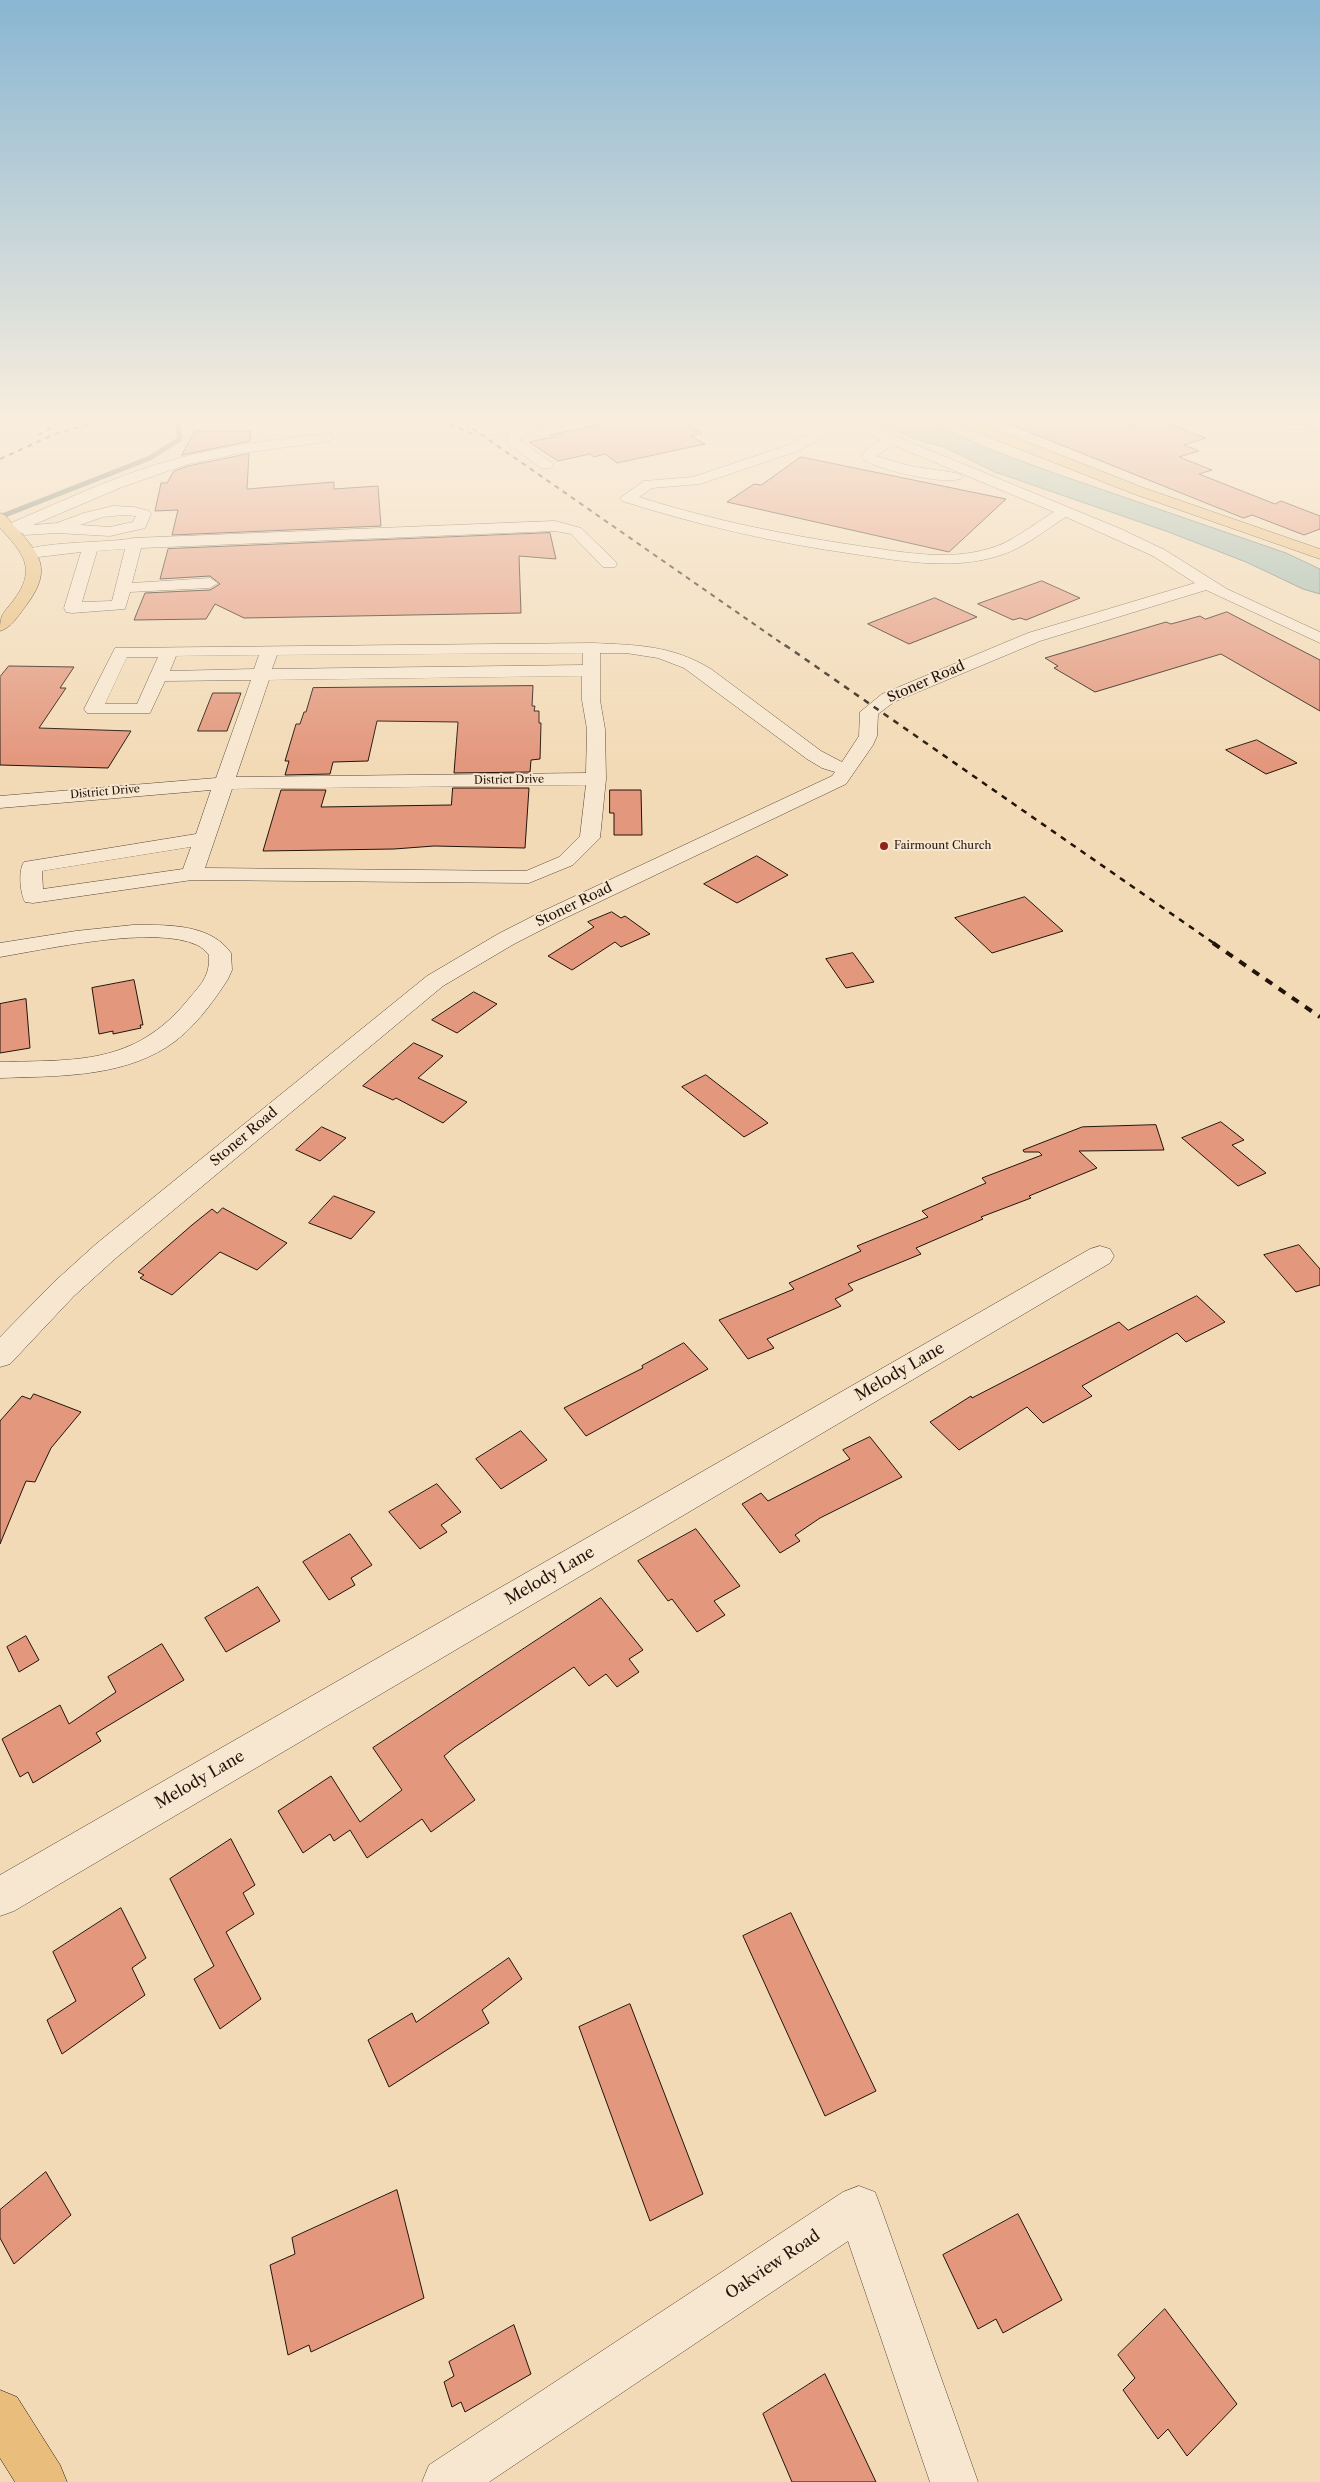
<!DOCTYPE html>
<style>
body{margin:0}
canvas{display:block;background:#f2dab6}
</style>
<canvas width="1320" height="2482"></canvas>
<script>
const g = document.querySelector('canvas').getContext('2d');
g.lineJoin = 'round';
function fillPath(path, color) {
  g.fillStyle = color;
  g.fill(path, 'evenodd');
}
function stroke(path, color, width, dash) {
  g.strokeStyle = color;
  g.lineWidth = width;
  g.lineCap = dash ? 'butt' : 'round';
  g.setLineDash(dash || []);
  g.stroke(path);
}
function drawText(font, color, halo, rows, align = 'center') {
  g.font = font + ' "Libre Caslon Text",serif';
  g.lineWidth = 4;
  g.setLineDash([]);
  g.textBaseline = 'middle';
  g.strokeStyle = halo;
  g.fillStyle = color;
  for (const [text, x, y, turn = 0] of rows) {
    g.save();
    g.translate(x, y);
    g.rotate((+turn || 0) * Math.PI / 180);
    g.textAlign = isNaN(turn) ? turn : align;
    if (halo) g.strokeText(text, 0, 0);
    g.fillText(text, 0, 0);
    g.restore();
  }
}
const water = new Path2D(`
 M865 417H913L941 426 981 446 1054 473 1286 553 1320 569V594L1303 589 1246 562 1166 531 995 472 944 447 915 439Z`);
const stream = new Path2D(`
 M0 517 150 458 180 439 176 417`);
const building = new Path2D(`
 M638 417H673L702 433 691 436 705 444 617 463 605 454 594 457 590 454 558 461 529 442 553 437 551 435Z
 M992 417H1109L1130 425 1152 418 1206 438 1184 445 1199 451 1179 457 1212 470 1199 474 1275 504 1281 501 1320 516V529L1304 535 1252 515 1244 518Z
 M195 431H251L250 441 182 455Z
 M249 454 247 489 334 482V489L378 486 381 526 172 535 178 510 155 511 161 483H167L174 471 188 466Z
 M801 457 1006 499 949 552 727 502 754 484 761 485Z
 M550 533 556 559 519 556 521 613 244 618 215 604 206 619 134 620 145 593 210 590 220 584 210 576 160 579 168 549Z
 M1042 581 1080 598 1026 620 1020 618 1013 620 978 604Z
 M935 598 977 617 909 644 868 624Z
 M1227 612 1320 660V711L1221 654 1095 692 1054 668 1058 666 1045 658 1166 622 1171 624 1200 616 1205 619Z
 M9 666 74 667 60 688H66L39 728 131 731 108 768 0 765V677Z
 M533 686 532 706H535L534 711H539V723H541L540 759 531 760 530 772 454 773 458 722 377 721 368 761 333 762 330 774 285 775 289 761H285L296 724H300L304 712H306L313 688Z
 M213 693H241L227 731H198Z
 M1257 740 1297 763 1266 774 1226 750Z
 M453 788H529L525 848 434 846 394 849 263 851 281 790H326L321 807 451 805Z
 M610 790H641L642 835H614V813H610Z
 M757 856 788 875 737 903 704 884Z
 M1025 897 1063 931 992 953 955 918Z
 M612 912 621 918 625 916 650 934 621 947 615 942 572 970 548 956 594 927 588 922Z
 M853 953 874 982 846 988 826 959Z
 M134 980 143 1025H140L141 1028 113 1034V1031L99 1034 92 988Z
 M474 992 497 1004 457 1033 432 1020Z
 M26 999 30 1048 0 1053V1004Z
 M414 1043 443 1056 418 1078 467 1102 443 1123 396 1098 393 1100 363 1086Z
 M706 1075 768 1123 744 1137 682 1087Z
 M1221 1122 1244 1140 1232 1145 1266 1173 1238 1186 1182 1138Z
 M1156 1125 1164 1150 1079 1151 1097 1168 1029 1196 1031 1198 981 1217 983 1219 916 1248 921 1254 848 1284 853 1290 835 1299 841 1306 767 1339 774 1348 748 1359 719 1320 794 1289 789 1283 861 1251 857 1246 928 1217 922 1211 986 1183 982 1178 1042 1155 1039 1152H1024L1023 1150 1082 1127Z
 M322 1127 346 1138 320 1161 296 1150Z
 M334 1196 375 1212 351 1239 309 1223Z
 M223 1208 287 1243 257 1270 220 1252 172 1295 140 1278 144 1275 138 1272 192 1225 212 1209 217 1213Z
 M1299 1245 1320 1269V1285L1296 1292 1264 1255Z
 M1197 1296 1225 1322 1186 1342 1177 1333 1082 1386 1092 1396 1043 1423 1027 1407 959 1450 930 1422 971 1396 972 1398 1119 1322 1128 1330Z
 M684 1343 708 1369 586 1436 564 1408 643 1368 642 1366Z
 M34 1394 81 1412 51 1448 35 1482 26 1481 0 1544V1421L22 1396 30 1399Z
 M521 1431 547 1460 501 1489 476 1459Z
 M870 1437 902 1477 820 1518 795 1535 800 1541 780 1553 742 1504 761 1493 768 1501 850 1459 843 1450Z
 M437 1484 461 1512 441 1525 447 1532 420 1549 389 1512Z
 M696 1529 740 1586 714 1601 725 1615 697 1632 672 1599 668 1601 638 1561Z
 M350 1534 372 1565 351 1578 355 1585 329 1600 303 1562Z
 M258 1587 280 1621 226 1652 205 1618Z
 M601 1598 643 1650 629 1659 639 1672 617 1687 606 1674 589 1686 574 1667 455 1747 444 1756 475 1800 431 1832 422 1819 367 1858 350 1830 334 1841 330 1834 303 1853 278 1811 331 1776 360 1822 402 1790 373 1748Z
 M26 1636 39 1660 19 1672 7 1647Z
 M162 1644 184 1680 96 1733 101 1741 33 1783 28 1772 20 1777 2 1739 60 1705 69 1724 116 1692 108 1677Z
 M231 1839 255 1885 243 1893 254 1914 226 1932 261 1999 220 2029 194 1979 214 1966 170 1879Z
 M121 1908 146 1958 132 1968 145 1995 62 2054 47 2020 76 2001 53 1952Z
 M791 1913 876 2091 825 2116 743 1936Z
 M509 1958 522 1979 482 2010 489 2023 389 2087 368 2040 412 2013 416 2022Z
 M630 2004 703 2194 650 2221 579 2027Z
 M46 2172 71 2215 14 2264 0 2238V2210Z
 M397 2190 424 2298 311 2352 309 2345 288 2355 270 2265 295 2254 292 2238Z
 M1018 2214 1062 2300 1003 2333 996 2319 978 2329 943 2255Z
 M1165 2309 1237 2404 1187 2456 1168 2429 1158 2439 1123 2390 1135 2378 1118 2355Z
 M514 2325 531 2374 465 2412 461 2402 452 2407 444 2382 454 2376 449 2362Z
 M825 2374 876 2482H792L763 2414Z`);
const minor = new Path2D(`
 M567 417H595L593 420 530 432 520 437 521 441 551 462 553 465 551 468H541L507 443 508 432 521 426Z
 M831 417H849L1121 529 1165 550 1227 589 1320 632V643L1206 590 1040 641 894 702 878 714 877 736 873 745 846 784 557 922 514 944 443 986 116 1258 74 1296 10 1364 0 1367V1337L54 1282 96 1244 427 976 498 934 541 912 832 776 835 772 822 768 807 759 684 668 658 658 626 653H600V700L605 729 606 779 600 838 573 865 529 883 192 880 33 903 25 902C20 893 18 870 24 862L196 834 211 790 0 808V796L216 778 251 680 165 681 150 713H87L84 709 115 648 592 643C637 645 671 645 711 669L821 751 842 762 859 736 860 712 882 694 1028 633 1195 583 1153 556 1066 517C1045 530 1024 548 1001 555 954 571 902 561 854 554 775 543 698 525 622 501L620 498 644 481 693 477 791 444 833 420ZM844 424 881 440 866 450 861 457C870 469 954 488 963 477L956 473 910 466 876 456 893 445 1054 512C1033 524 1012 543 988 549 947 561 902 552 860 546 785 535 711 520 639 497L652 488 700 484 801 450ZM583 653V665L272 669 277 655ZM259 655 254 669 170 671 176 656ZM127 657H158L137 704H105ZM582 676V700L587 729 586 773 236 777 269 680ZM586 785 580 836 559 857 526 871 205 868 232 789ZM191 847 183 869 43 889 42 871Z
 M952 417H980L978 420 952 423 950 420Z
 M1166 417H1221L1320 422V430L1258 428 1173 421Z
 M326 434 331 435 333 438 331 441 236 454 188 464 122 487 33 525 57 523 84 513 113 506 134 507 149 511 151 514 145 528 110 536 57 533 25 535 18 531 9 534 1 529 4 526C61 502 118 474 179 458 227 445 277 439 326 434ZM124 515 136 516 133 522 110 527 80 525 103 517Z
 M555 521 581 528 615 561 617 564 615 567H603L571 534 555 531 141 548 132 583 210 578 218 583 210 588 130 592 125 609 72 613 66 612 64 608 81 552 30 558 22 553C31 541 115 543 134 538ZM125 549 112 601 82 602 97 551Z
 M133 925C166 925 210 923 231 953L232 970 228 979C212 1004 192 1031 167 1047 118 1078 55 1076 0 1078V1062C76 1060 134 1065 187 1001 201 984 210 977 209 955 205 951 202 947 197 945 155 925 47 949 0 957V943L76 931Z
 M1100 1246 1110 1249 1114 1256 1110 1263 14 1911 0 1916V1875L1090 1249Z
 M859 2186 875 2192 881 2208 978 2482H930L848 2241 489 2482H422L429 2465 843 2192Z`);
const major = new Path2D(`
 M944 417H963L1144 488 1320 549V559L1134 494 946 420Z
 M0 513 5 515C33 549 59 563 25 607 18 616 11 628 0 631 0 614 3 614 13 601 38 569 23 553 0 528Z
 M0 2390 17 2397 60 2465 67 2482H15L0 2458Z`);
const railFar2 = new Path2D(`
 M431 417 473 434
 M456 417 787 647
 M38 435 70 417
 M0 459 55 434 115 417`);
const railFar1 = new Path2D(`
 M785 645 1215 944`);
const rail = new Path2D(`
 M1213 943 1320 1017`);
const markers = [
 [884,846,5,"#8f2418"]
];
const farStreetnames = [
 ["District Drive",509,780,-1],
 ["District Drive",105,792,-5]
];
const farPoinames = [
 ["Fairmount Church",894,846]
];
const streetNames = [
 ["Stoner Road",926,682,-24],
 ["Stoner Road",574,905,-26],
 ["Stoner Road",244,1137,-40]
];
const nearStreetnames = [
 ["Melody Lane",900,1372,-30],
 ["Melody Lane",550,1576,-30],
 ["Melody Lane",200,1780,-30],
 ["Oakview Road",773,2265,-34]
];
fillPath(water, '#9bbab0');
stroke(water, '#6b786e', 1);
stroke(stream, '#6b786e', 5);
fillPath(building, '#e3977d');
stroke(building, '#23140a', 1);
stroke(minor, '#574635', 1);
stroke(major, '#23140a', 1);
fillPath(minor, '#f7e7d0');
fillPath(major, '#e9bd7b');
stroke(railFar2, '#23140a', 2, [5, 5]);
stroke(railFar1, '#23140a', 2.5, [6, 6]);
stroke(rail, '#23140a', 4, [8, 8]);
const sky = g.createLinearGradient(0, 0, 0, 764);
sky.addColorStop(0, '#89b6d2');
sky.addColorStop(0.55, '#f9eede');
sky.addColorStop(1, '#f9eede00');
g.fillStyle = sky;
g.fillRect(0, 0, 1320, 764);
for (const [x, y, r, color] of markers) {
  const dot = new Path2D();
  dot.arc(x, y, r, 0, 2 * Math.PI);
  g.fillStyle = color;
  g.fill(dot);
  stroke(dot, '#f7e7d0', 2);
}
drawText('11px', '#23140a', '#f7e7d0', farStreetnames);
drawText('11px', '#23140a', '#f7e7d0', farPoinames, 'left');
drawText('14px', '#23140a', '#f7e7d0', streetNames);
drawText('16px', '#23140a', '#f7e7d0', nearStreetnames);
</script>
